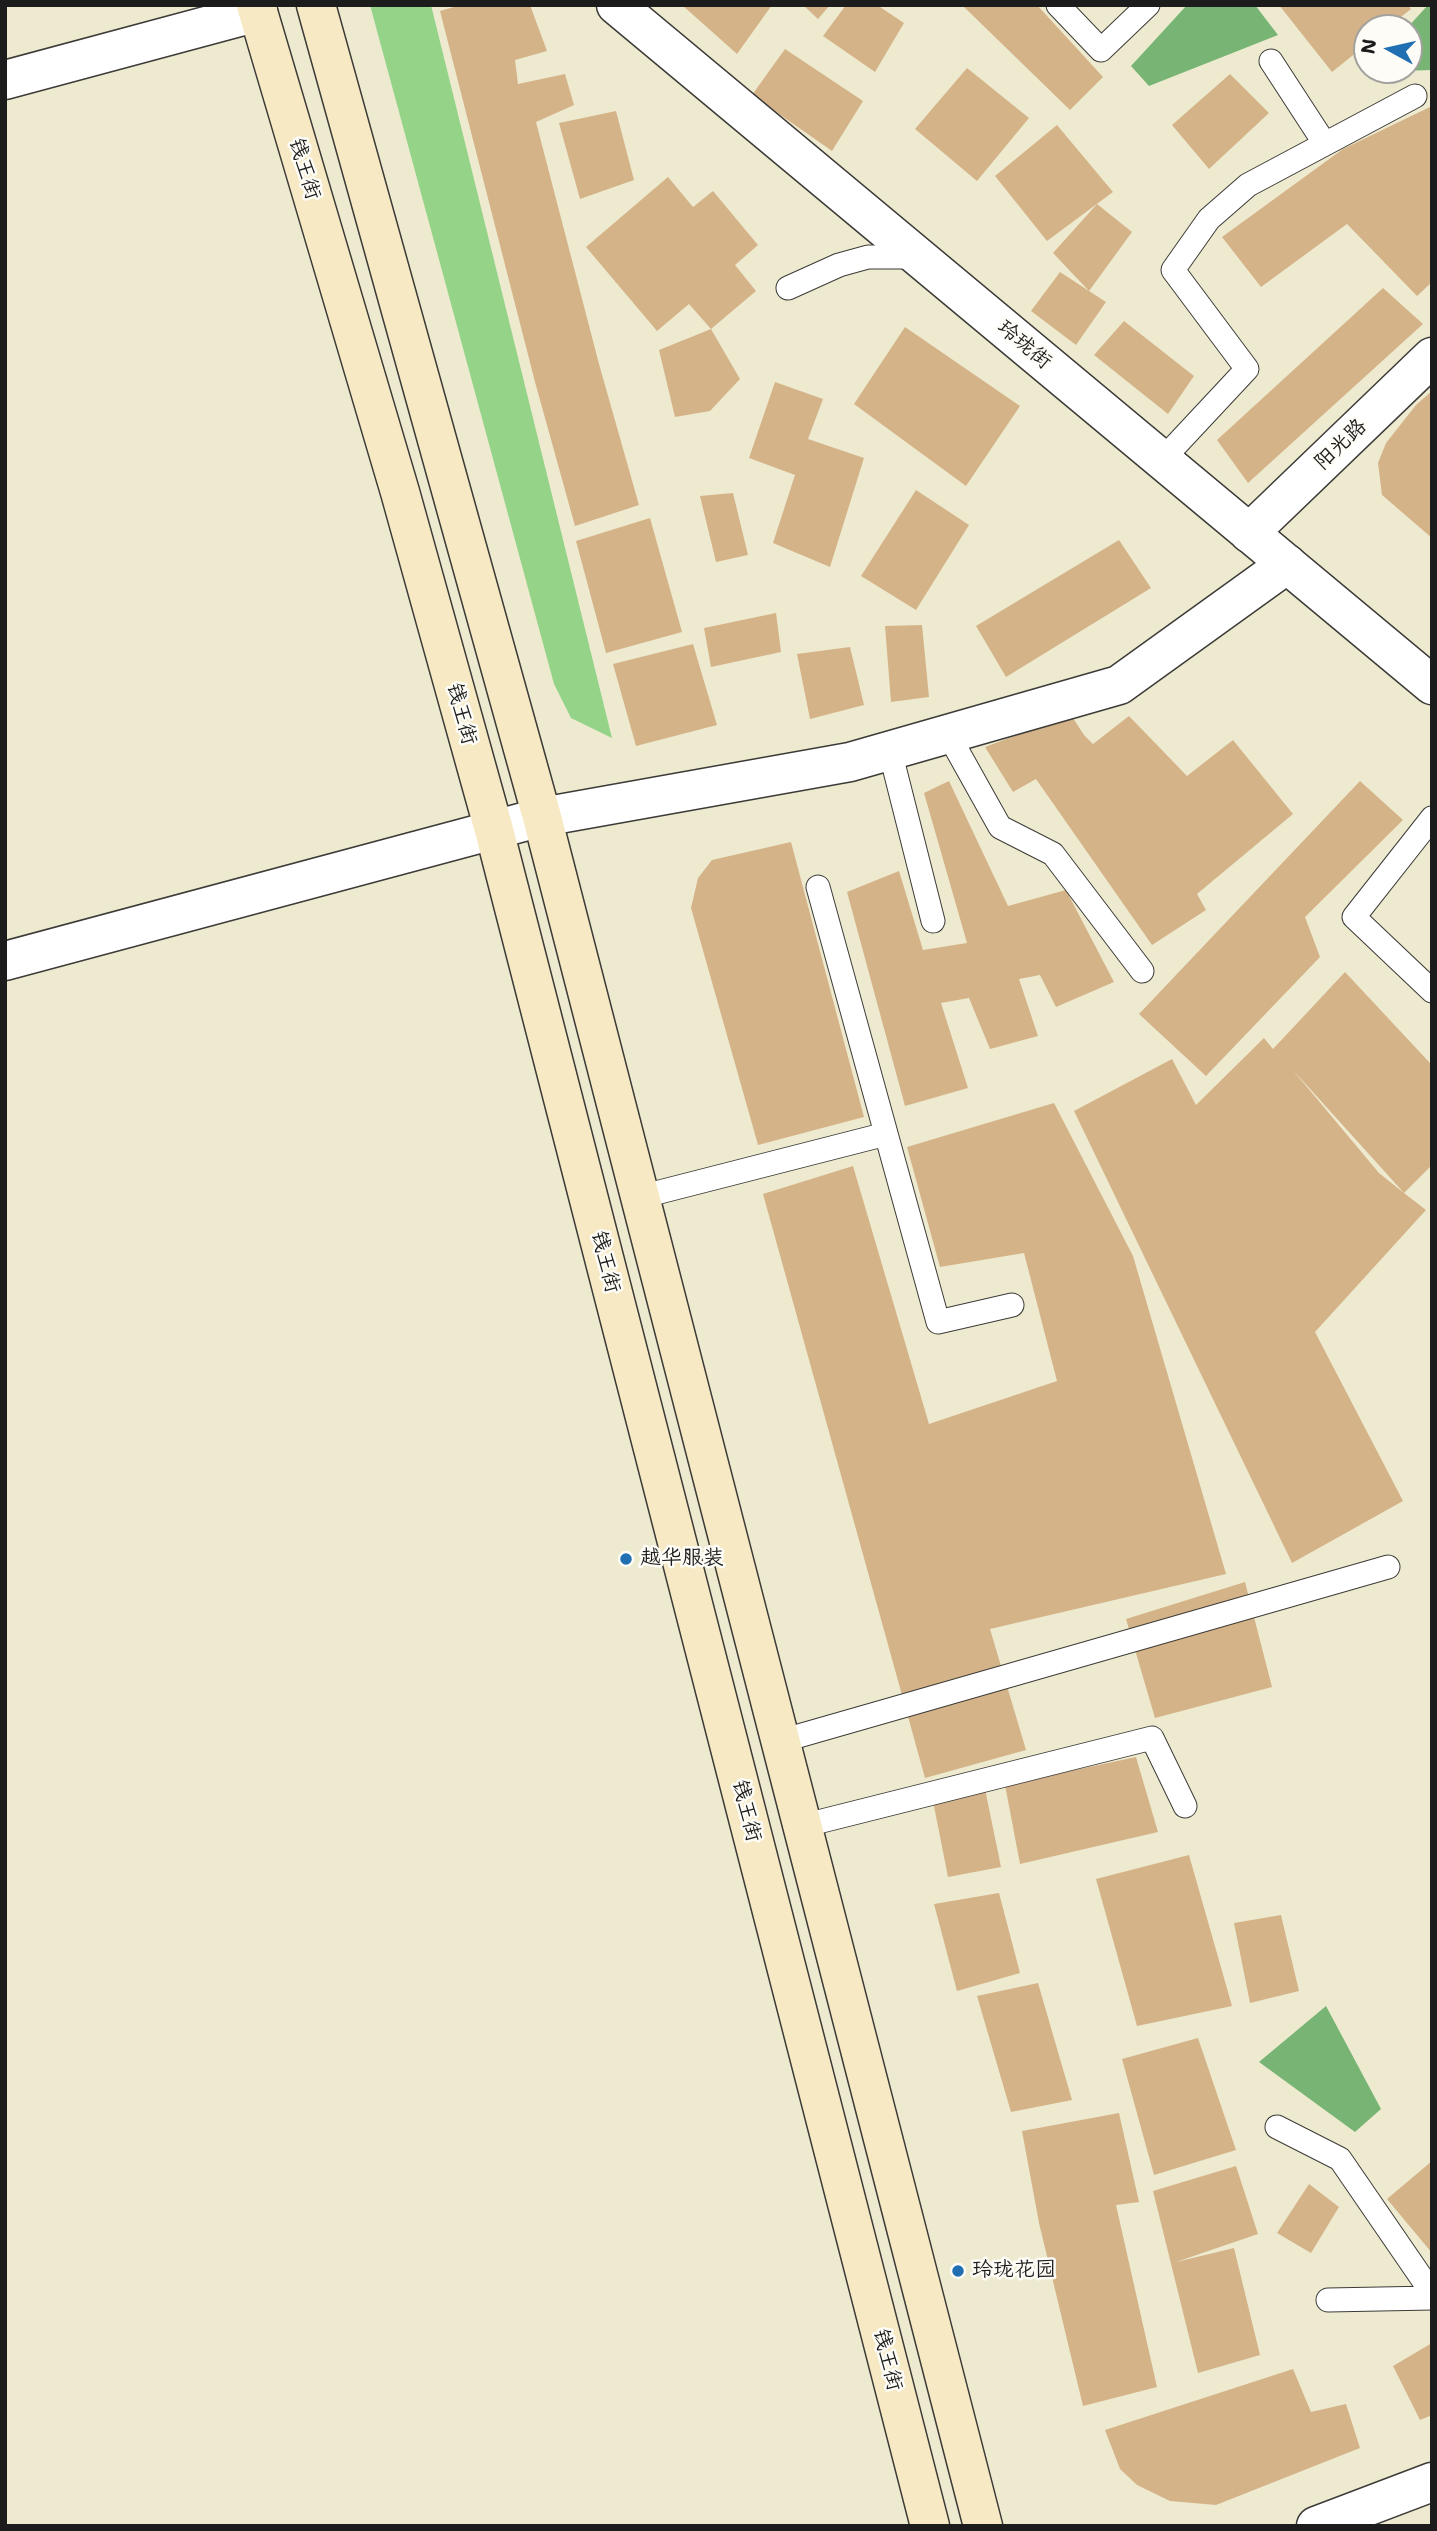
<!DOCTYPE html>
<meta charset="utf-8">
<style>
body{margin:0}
#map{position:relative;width:1437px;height:2531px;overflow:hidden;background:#eeead0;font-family:"Shantell Sans",sans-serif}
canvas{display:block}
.frame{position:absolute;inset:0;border:7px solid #1c1c1c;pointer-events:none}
.north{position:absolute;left:1353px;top:14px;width:70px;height:70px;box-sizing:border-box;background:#fdfcf7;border:2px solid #a3a29f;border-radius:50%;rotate:278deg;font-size:19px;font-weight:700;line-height:28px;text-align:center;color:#1c1c1c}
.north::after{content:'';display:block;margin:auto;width:24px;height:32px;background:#1f6fb2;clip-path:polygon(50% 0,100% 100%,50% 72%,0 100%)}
</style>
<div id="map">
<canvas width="1437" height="2531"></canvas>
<div class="frame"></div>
<div class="north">N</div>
</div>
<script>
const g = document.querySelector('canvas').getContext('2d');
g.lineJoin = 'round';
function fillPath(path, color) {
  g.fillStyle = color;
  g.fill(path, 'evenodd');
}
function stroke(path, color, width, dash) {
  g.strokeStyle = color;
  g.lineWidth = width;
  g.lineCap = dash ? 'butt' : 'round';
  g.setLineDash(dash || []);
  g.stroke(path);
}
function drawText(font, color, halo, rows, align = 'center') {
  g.font = font + ' "Shantell Sans","LXGW WenKai TC",sans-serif';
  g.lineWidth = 5;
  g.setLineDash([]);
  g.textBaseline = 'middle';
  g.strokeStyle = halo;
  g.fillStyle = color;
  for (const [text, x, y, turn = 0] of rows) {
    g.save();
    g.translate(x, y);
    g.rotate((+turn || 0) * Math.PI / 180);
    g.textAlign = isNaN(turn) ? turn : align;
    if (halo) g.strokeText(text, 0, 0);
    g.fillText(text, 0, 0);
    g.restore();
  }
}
const green = new Path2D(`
 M370 5H431L612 738 571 718 554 684Z`);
const forest = new Path2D(`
 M1187 5H1255L1278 35 1149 86 1131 66Z
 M1428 5H1432V70L1367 72 1409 70V28H1407Z
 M1326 2006 1381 2109 1355 2132 1259 2062Z`);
const building = new Path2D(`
 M461 5H530L547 51 515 60 518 84 565 74 574 105 536 122 599 364 639 505 575 526 535 382 440 11Z
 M682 5H772L737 54Z
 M803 5H830L818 19Z
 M846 5H877L904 23 875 72 823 36Z
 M962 5H1037L1103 77 1070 110Z
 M1279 5H1408L1411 9 1387 28H1367V44L1332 72Z
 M785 49 863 101 832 151 752 95Z
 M967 68 1029 118 977 181 915 129Z
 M1230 74 1269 113 1209 169 1172 125Z
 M1432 106V282L1417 296 1347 224 1261 287 1222 237 1343 149Z
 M616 111 634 180 580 199 559 123Z
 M1057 125 1113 192 1047 241 995 176Z
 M668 177 693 207 713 191 758 245 735 265 756 291 711 329 689 304 657 331 586 247Z
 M1097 204 1132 232 1089 291 1106 302 1076 345 1031 311 1060 272 1089 291 1053 253Z
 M1383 288 1423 324 1248 483 1217 440Z
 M1124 321 1194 376 1168 414 1094 355Z
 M905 327 1020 406 966 486 854 404Z
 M711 329 740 379 710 411 675 417 659 350Z
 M775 382 823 399 808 439 864 458 830 567 773 543 795 475 749 458Z
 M1432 391V538L1382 495 1378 463 1386 443 1416 405Z
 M916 490 969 525 916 610 861 576Z
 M733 493 748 555 716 562 700 496Z
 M650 518 682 632 606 653 576 541Z
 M1119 540 1151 588 1006 677 976 626Z
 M776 613 781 652 711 667 704 628Z
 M922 625 929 697 891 702 885 626Z
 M693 644 717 725 636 746 613 664Z
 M850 647 864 705 810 719 797 654Z
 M1071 715 1084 735 1093 744 1129 716 1187 776 1233 740 1293 814 1197 894 1206 910 1152 945 1036 779 1013 792 985 747Z
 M949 781 1008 906 1066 890 1114 982 1056 1007 1040 975 1019 979 1038 1036 990 1049 969 998 941 1003 968 1088 905 1106 847 892 899 871 923 950 967 943 924 793Z
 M1360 781 1403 820 1305 917 1320 957 1206 1076 1139 1014Z
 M791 842 864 1117 758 1145 691 908 698 878 712 860Z
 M1345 972 1430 1063 1432 1061V1165L1404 1193 1426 1210 1315 1332 1403 1501 1292 1563 1074 1111 1172 1059 1196 1105 1264 1038 1273 1049ZM1292 1069 1404 1193 1379 1173Z
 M1054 1103 1133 1256 1226 1574 990 1629 1026 1750 925 1778 763 1194 853 1166 929 1424 1057 1381 1024 1253 940 1267 907 1147Z
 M1245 1582 1272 1687 1155 1718 1126 1619Z
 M1136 1757 1158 1832 1020 1864 1005 1785Z
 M984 1784 1001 1867 948 1877 932 1796Z
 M1189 1855 1232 2006 1137 2026 1096 1879Z
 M999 1893 1020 1973 957 1991 934 1904Z
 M1281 1915 1299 1991 1250 2003 1234 1923Z
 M1038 1983 1072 2100 1011 2112 977 1996Z
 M1198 2038 1236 2150 1154 2175 1122 2059Z
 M1119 2113 1139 2202 1116 2205 1157 2387 1083 2406 1039 2223 1022 2131Z
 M1432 2161V2253L1387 2199Z
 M1236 2166 1258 2234 1176 2262 1234 2248 1260 2355 1198 2373 1153 2191Z
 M1309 2184 1339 2207 1311 2253 1277 2233Z
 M1432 2343V2415L1420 2420 1393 2366Z
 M1293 2369 1311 2412 1346 2404 1360 2448 1216 2505 1170 2501 1137 2485 1120 2469 1105 2430Z`);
const service = new Path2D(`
 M1058 5 1101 50 1148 5
 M1271 61 1325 144
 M788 288 839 265 868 257H918
 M1162 460 1247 369 1173 270 1209 219 1248 185 1415 96
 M948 734 1000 827 1053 854 1142 971
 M890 751 933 921
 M1432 818 1354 917 1432 991
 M818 887 938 1322 1012 1305
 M640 1197 886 1134
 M781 1741 1388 1567
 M802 1826 1152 1738 1185 1806
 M1277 2127 1340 2159 1432 2293
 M1328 2300 1432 2298`);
const minor = new Path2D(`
 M5 80 258 12
 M1249 533 1432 357
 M542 817 850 762 1119 685 1287 564
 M1316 2526 1432 2482`);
const tertiary = new Path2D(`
 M616 5 1432 685
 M5 961 542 817`);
const secondary = new Path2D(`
 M256 5 400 492 494 830 930 2526
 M316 5 542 817 983 2526`);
const markers = [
 [626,1559,7,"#1f6fb2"],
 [958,2271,7,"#1f6fb2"]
];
const streetNames = [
 ["钱王街",304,169,73],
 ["玲珑街",1024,345,40],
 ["阳光路",1341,445,-44],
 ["钱王街",461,714,75],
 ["钱王街",605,1262,76],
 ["钱王街",746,1811,76],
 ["钱王街",887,2360,76]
];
const poiNames = [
 ["越华服装",640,1559],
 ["玲珑花园",972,2271]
];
fillPath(green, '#95d389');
fillPath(forest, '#78b575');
fillPath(building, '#d5b388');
stroke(service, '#3c3b37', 25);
stroke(minor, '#3c3b37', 41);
stroke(tertiary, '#3c3b37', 41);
stroke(secondary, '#3c3b37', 41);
stroke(service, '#fff', 23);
stroke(minor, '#fff', 38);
stroke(tertiary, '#fff', 38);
stroke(secondary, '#f6e9c3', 38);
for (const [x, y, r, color] of markers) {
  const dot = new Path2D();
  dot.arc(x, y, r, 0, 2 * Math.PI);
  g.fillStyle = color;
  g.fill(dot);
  stroke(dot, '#fdfcf7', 2.5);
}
drawText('21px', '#1c1c1c', '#fdfcf7', streetNames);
drawText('21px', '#1c1c1c', '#fdfcf7', poiNames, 'left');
</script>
